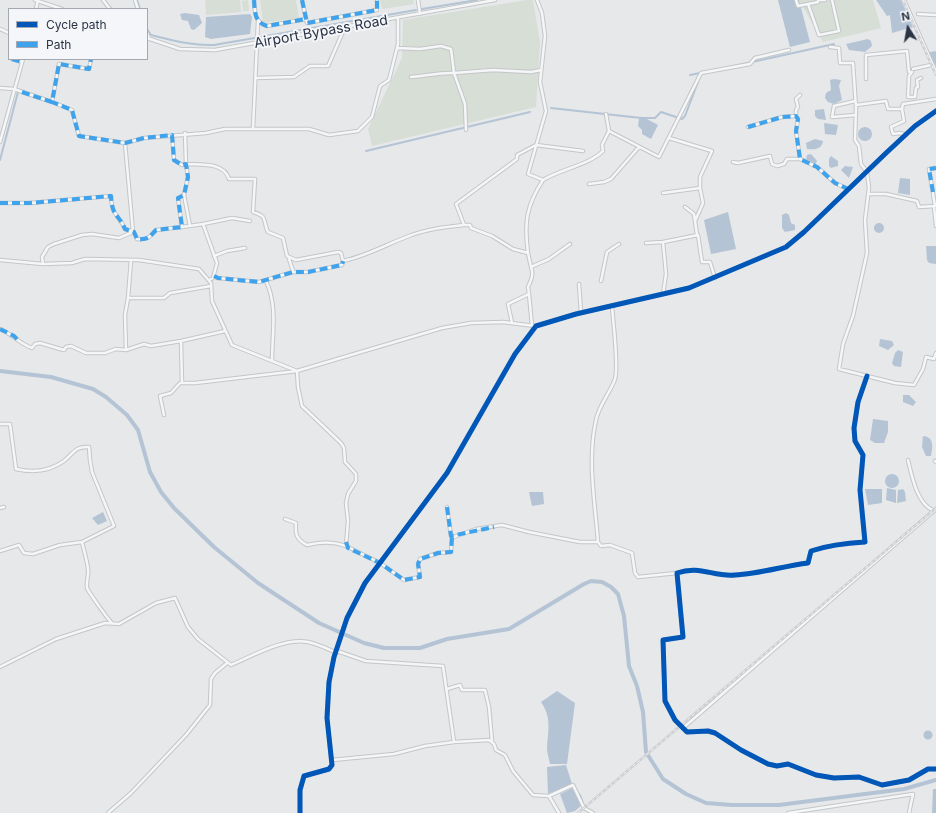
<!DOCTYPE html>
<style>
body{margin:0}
#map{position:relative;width:936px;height:813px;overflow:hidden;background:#e6e8ea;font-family:Inter,sans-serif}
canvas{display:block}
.legend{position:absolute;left:8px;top:8px;width:140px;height:52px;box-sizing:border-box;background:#f4f6f9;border:1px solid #a4a8b1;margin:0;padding:5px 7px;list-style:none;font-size:12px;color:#2b3445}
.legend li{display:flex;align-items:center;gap:8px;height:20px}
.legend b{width:20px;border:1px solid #a4a8b1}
.north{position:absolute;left:888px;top:8px;width:40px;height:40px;-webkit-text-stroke:3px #f4f6f9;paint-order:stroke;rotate:349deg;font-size:11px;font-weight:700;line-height:16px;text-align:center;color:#2b3445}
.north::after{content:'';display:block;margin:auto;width:14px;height:18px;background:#2b3445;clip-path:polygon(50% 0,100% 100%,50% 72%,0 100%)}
</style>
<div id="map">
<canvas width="936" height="813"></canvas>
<ul class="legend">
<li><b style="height:5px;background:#0057b8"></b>Cycle path</li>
<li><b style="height:5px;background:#3ea3ec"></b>Path</li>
</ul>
<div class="north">N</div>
</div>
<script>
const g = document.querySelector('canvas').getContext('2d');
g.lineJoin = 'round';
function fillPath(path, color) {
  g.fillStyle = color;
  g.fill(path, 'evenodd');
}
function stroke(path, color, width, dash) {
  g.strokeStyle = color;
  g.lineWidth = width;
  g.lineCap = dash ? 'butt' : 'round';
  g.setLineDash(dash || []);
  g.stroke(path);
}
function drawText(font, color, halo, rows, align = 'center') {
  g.font = font + ' Inter,sans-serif';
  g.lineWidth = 4;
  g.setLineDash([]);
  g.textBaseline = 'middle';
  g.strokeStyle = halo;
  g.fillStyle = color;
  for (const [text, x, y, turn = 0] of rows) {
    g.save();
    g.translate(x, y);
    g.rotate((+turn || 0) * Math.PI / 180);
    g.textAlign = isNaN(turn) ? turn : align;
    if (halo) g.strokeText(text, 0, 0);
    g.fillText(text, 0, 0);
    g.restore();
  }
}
const green = new Path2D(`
 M205 0H240L241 12 206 15Z
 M248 0 249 11H243L242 1Z
 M260 0H296L299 18 263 23Z
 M380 0H413L414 4 382 9Z
 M527 0H533L540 43 536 107 372 146 368 129 402 58 403 20Z
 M799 0H873L881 28 823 42Z`);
const water = new Path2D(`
 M778 0H799L810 42 790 47Z
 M876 0H901L913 27 892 33 890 15 887 16Z
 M185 13 199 15 202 23 194 30 191 29 188 21 182 20 180 14Z
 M250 14 252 17 250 34 211 39 205 37 206 17Z
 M868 39 871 41 872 46 865 52 849 50 846 44Z
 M936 51V65H934L929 54 930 52Z
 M834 79 841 80 839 86 842 100 834 104 828 102 825 98 826 93 831 90 830 80Z
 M824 109 826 120 818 119 815 116V110Z
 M645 118 658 125 651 139 642 134V130L638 126 639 119Z
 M824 123 838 125 836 135 825 134Z
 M858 134a7 7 0 1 1 14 0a7 7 0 1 1-14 0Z
 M815 139 823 141C822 149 815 150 807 149L806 143Z
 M811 154 817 161 815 165 806 160 807 155Z
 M831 156 838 161V166L831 168 829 166V159Z
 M845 166 853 167 849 178 841 170Z
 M900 178 910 179V195L898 193Z
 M728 212 736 249 711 254 704 220Z
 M786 213 789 215 791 223 795 225V230L785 232 782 228V215Z
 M874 228a5 5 0 1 1 10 0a5 5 0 1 1-10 0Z
 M926 246H936V264L929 263 927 260Z
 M880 339 892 341 894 345 888 350 879 346Z
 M898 350 903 352 901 367 894 366 892 363 895 353Z
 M903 395H909L916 402 913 406 903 402Z
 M873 419 888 421V432L884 443H875L870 440Z
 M923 436C934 437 933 446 931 456H926L922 447Z
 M885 481a7 7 0 1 1 14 0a7 7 0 1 1-14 0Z
 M887 488 896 490V503L886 500Z
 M865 489H882V503L868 505Z
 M903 489 905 492 906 501 897 503 898 490Z
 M529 492H543L544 504 532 506Z
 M103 512 107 521 98 525 92 518Z
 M557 691 575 703 567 764H550C549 759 547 753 547 748 548 731 552 718 541 702Z
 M923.5 735a4.5 4.5 0 1 1 9 0a4.5 4.5 0 1 1-9 0Z
 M566 765 572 784 548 794 547 767Z
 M574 787 581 795 584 803 575 811 567 813 560 794Z
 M933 789H936V813H932Z`);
const canal = new Path2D(`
 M137 0 140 9
 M422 9 477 0
 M147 29 151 35C172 40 192 46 214 45L416 10
 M734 66 834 44
 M690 75 700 73
 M551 108 641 118H655L661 112 682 119 685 116 698 82
 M366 151 530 112
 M0 160 18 92`);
const river = new Path2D(`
 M0 371 51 377 93 389 106 397 127 415 138 430 150 472 161 492 174 508 214 547 258 583 319 623 364 643 384 648H420L447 639 509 629 584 584 591 581 602 582 611 587 618 594 624 616 629 666 637 686 643 712 646 752 663 779 686 794 706 803 732 805H779L904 789 936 780`);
const minor = new Path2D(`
 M35 0 62 9
 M103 0 110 9
 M135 0 138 9
 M254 0C255 12 254 22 267 26L306 19
 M302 0 307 23 377 10V0
 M418 0 420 14
 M537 0 542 13 545 36 540 82 546 111 528 174 543 180C561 169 589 165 603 151L602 145 609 131 606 114
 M796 0 798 6 808 4 819 35 839 31 832 0
 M818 0H825
 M904 0 936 72
 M808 4 818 2
 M36 9 38 0
 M918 14 936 15
 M0 29 9 33
 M147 33 149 39
 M147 38 180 49 215 50 495 0
 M830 47 839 48 840 63H853L856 108 855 140 859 146 861 164 867 172 869 188 865 220 867 253 853 316 843 344 839 369 895 383 914 385 923 369 926 357 934 359 936 353
 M397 48 420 49 441 46 451 49 454 73 493 70 531 72 541 70
 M12 59 22 62
 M913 69 931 65
 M411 77C426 76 440 72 454 73L465 104 466 130
 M255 78 294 77 310 66H328L345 27
 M866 79V55L907 51 909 72H912L909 76 908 97H915L916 88 918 87 917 80 921 78
 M0 88 14 89 52 102 59 64 89 69 91 59
 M855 101 834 106 832 117 856 115
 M52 102 72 110 79 136 125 143 144 138 206 133 225 129H309L329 135 358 131 372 117 380 86 389 80 398 44V18
 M856 105 886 101 888 109H902L903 104 936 99
 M902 109 904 121 891 127 893 134 900 133 906 135
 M796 116V110L798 107 796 99 800 95
 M748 127 782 117 796 116 798 119 796 131 800 159 817 167 835 183 848 189
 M253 129 258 21
 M609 131 659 157 701 73 750 64 755 58 789 50
 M185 133 186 164C201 165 224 162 229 179H255L253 212C269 217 262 220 268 232L283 238 287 256 296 260 338 252 341 253 343 261C367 256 387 244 409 236 427 229 445 227 464 225L456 204 517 159V155L536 145 583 151
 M669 138 712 151 700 177V188L703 203 695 221
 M0 142 23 59
 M733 162 738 163 770 156 772 164 777 166 784 164 787 159H800
 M589 184 604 182 611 179 639 147
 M663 193 700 188
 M868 194H886L917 201 919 207 935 206 929 169 936 168
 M184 195 190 226
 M0 203H30L111 196C112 217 118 213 125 229L134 232 137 239C149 240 149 237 156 230L182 227 178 198 184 195 188 177 186 164 182 165 174 160 172 135
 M934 206 936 226
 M685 207 694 214 697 235
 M203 224 232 218 250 221
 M464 225H470L471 228 492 236 513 249 528 253 531 267
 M182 227 203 224 217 263 213 278 209 280
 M663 242 666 274 663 294
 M646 243 663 242 698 235 702 262H710L715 278
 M528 253C524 223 526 206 543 180
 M214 256 227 251 245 248
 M289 259 293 271
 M0 260 43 264 72 263 85 259 139 260 199 269 211 283 212 301 232 345 297 371 442 328 471 323 503 322 535 326
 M131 260 128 298H164L170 293 211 286
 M43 264 42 257 48 247 54 244 82 235 92 234 119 238 133 232 125 143
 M214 276 218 278 259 282 293 272H308L342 265 343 261
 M266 281C278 306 272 334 272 361
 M601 281 607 252 619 244
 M579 284 581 313
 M529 294 532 326
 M612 306C613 322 619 366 615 379 610 393 599 405 596 420 587 460 595 502 598 542L601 546 610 545 632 553 635 573 638 577 677 573
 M512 323 508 304 529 294 528 287C531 280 534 275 531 267L549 259 570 244
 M0 329C12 334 20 344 32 348L35 344 40 343 64 350 66 347 71 346 86 353H105L116 349 126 350 144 344 151 346 181 341 225 331
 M181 341 182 383
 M126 350 125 315 128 298
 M867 376 858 402 854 428 855 441 863 455 860 490 865 542C846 543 829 545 811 551L808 563C783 566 760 574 735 575 713 577 700 565 677 573L683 637 663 640 665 701 675 720 687 732 708 731 715 733 741 750 768 764 777 766 788 764 816 775 834 778 859 777 882 785 909 780 928 769H936
 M164 415 160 396 171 393 180 383H195L297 371 298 387 302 406 341 443 344 448 345 462 356 474V481L348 494 346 503 348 521 346 546 380 563 404 580 420 577 418 564 420 559 438 553 451 552 452 537
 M0 424H10L16 469C33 473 50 471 64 461 74 453 75 446 89 447L90 460 92 472 114 526 82 542 60 545 33 554 24 553 19 545 0 551
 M908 460C912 477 917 504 934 511
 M935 461 936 462
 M447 507 451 536 454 537 476 529 502 525 529 532 580 542H598
 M0 508 4 507
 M285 519 296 523C295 534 296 539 307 545 321 542 332 541 346 546
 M82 542C84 551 87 560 88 569 89 575 86 581 87 588 88 591 109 621 112 623
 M337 651 366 661 443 666 454 742
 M0 667 56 639 105 623 119 624 156 603 175 598 188 627 198 639 231 665C252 656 285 637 308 642 318 644 328 649 337 653
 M447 689 460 685 462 690H485L489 707 492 741
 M683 728 936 509
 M332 760 394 754 425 746 454 742 489 740 494 744 496 750 505 755 513 771 533 795 549 796 573 785 584 808 593 813
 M549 796 559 813
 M108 813 131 793 186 735 210 705 211 679 215 673 227 663
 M300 813V790L304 776 329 769 332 765 327 718 329 682 334 657 347 618 365 583 447 473 515 354 536 326 576 314 689 288 786 247 804 232 885 154 915 126 936 111
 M788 813 913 794 909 813`);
const rail = new Path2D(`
 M903 0 936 75
 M578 813 936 508`);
const quiet = new Path2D(`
 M254 0C255 12 254 22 267 26L306 19
 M302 0 307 23 377 10V0
 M12 59 22 62
 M22 92 52 102 59 64 89 69 91 59
 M748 127 782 117 796 116 798 119 796 131 800 159 817 167 835 183 848 189
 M933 192 929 169 936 168
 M0 203H30L111 196C112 217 118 213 125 229L134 232 137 239C149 240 149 237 156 230L182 227 178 198 184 195 188 177 186 164 182 165 174 160 172 135 144 138 125 143 79 136 72 110 52 102
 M214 276 218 278 259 282 293 272H308L342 265 343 261
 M0 329 14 336 19 341
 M447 507 451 536 494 527
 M346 542 348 548 380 563 404 580 420 577 418 564 420 559 438 553 451 552 452 537`);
const cycleway = new Path2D(`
 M867 376 858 402 854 428 855 441 863 455 860 490 865 542C846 543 829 545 811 551L808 563C783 566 760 574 735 575 713 577 700 565 677 573L683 637 663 640 665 701 675 720 687 732 708 731 715 733 741 750 768 764 777 766 788 764 816 775 834 778 859 777 882 785 909 780 928 769H936
 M300 813V790L304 776 329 769 332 765 327 718 329 682 334 657 347 618 365 583 447 473 515 354 536 326 576 314 689 288 786 247 804 232 885 154 915 126 936 111`);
const streetNames = [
 ["Airport Bypass Road",321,32,-10]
];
fillPath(green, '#d6ded6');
fillPath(water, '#b4c4d5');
stroke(canal, '#b4c4d5', 2);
stroke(river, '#b4c4d5', 4);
stroke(minor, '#c4c6c8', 4.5);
stroke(minor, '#f5f6f7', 2.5);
stroke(rail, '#cecfd2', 2.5);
stroke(rail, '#f4f6f9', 1, [3]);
stroke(quiet, '#3ea3ec', 4, [8, 4]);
stroke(cycleway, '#0057b8', 5);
drawText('14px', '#2b3445', '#f4f6f9', streetNames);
</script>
